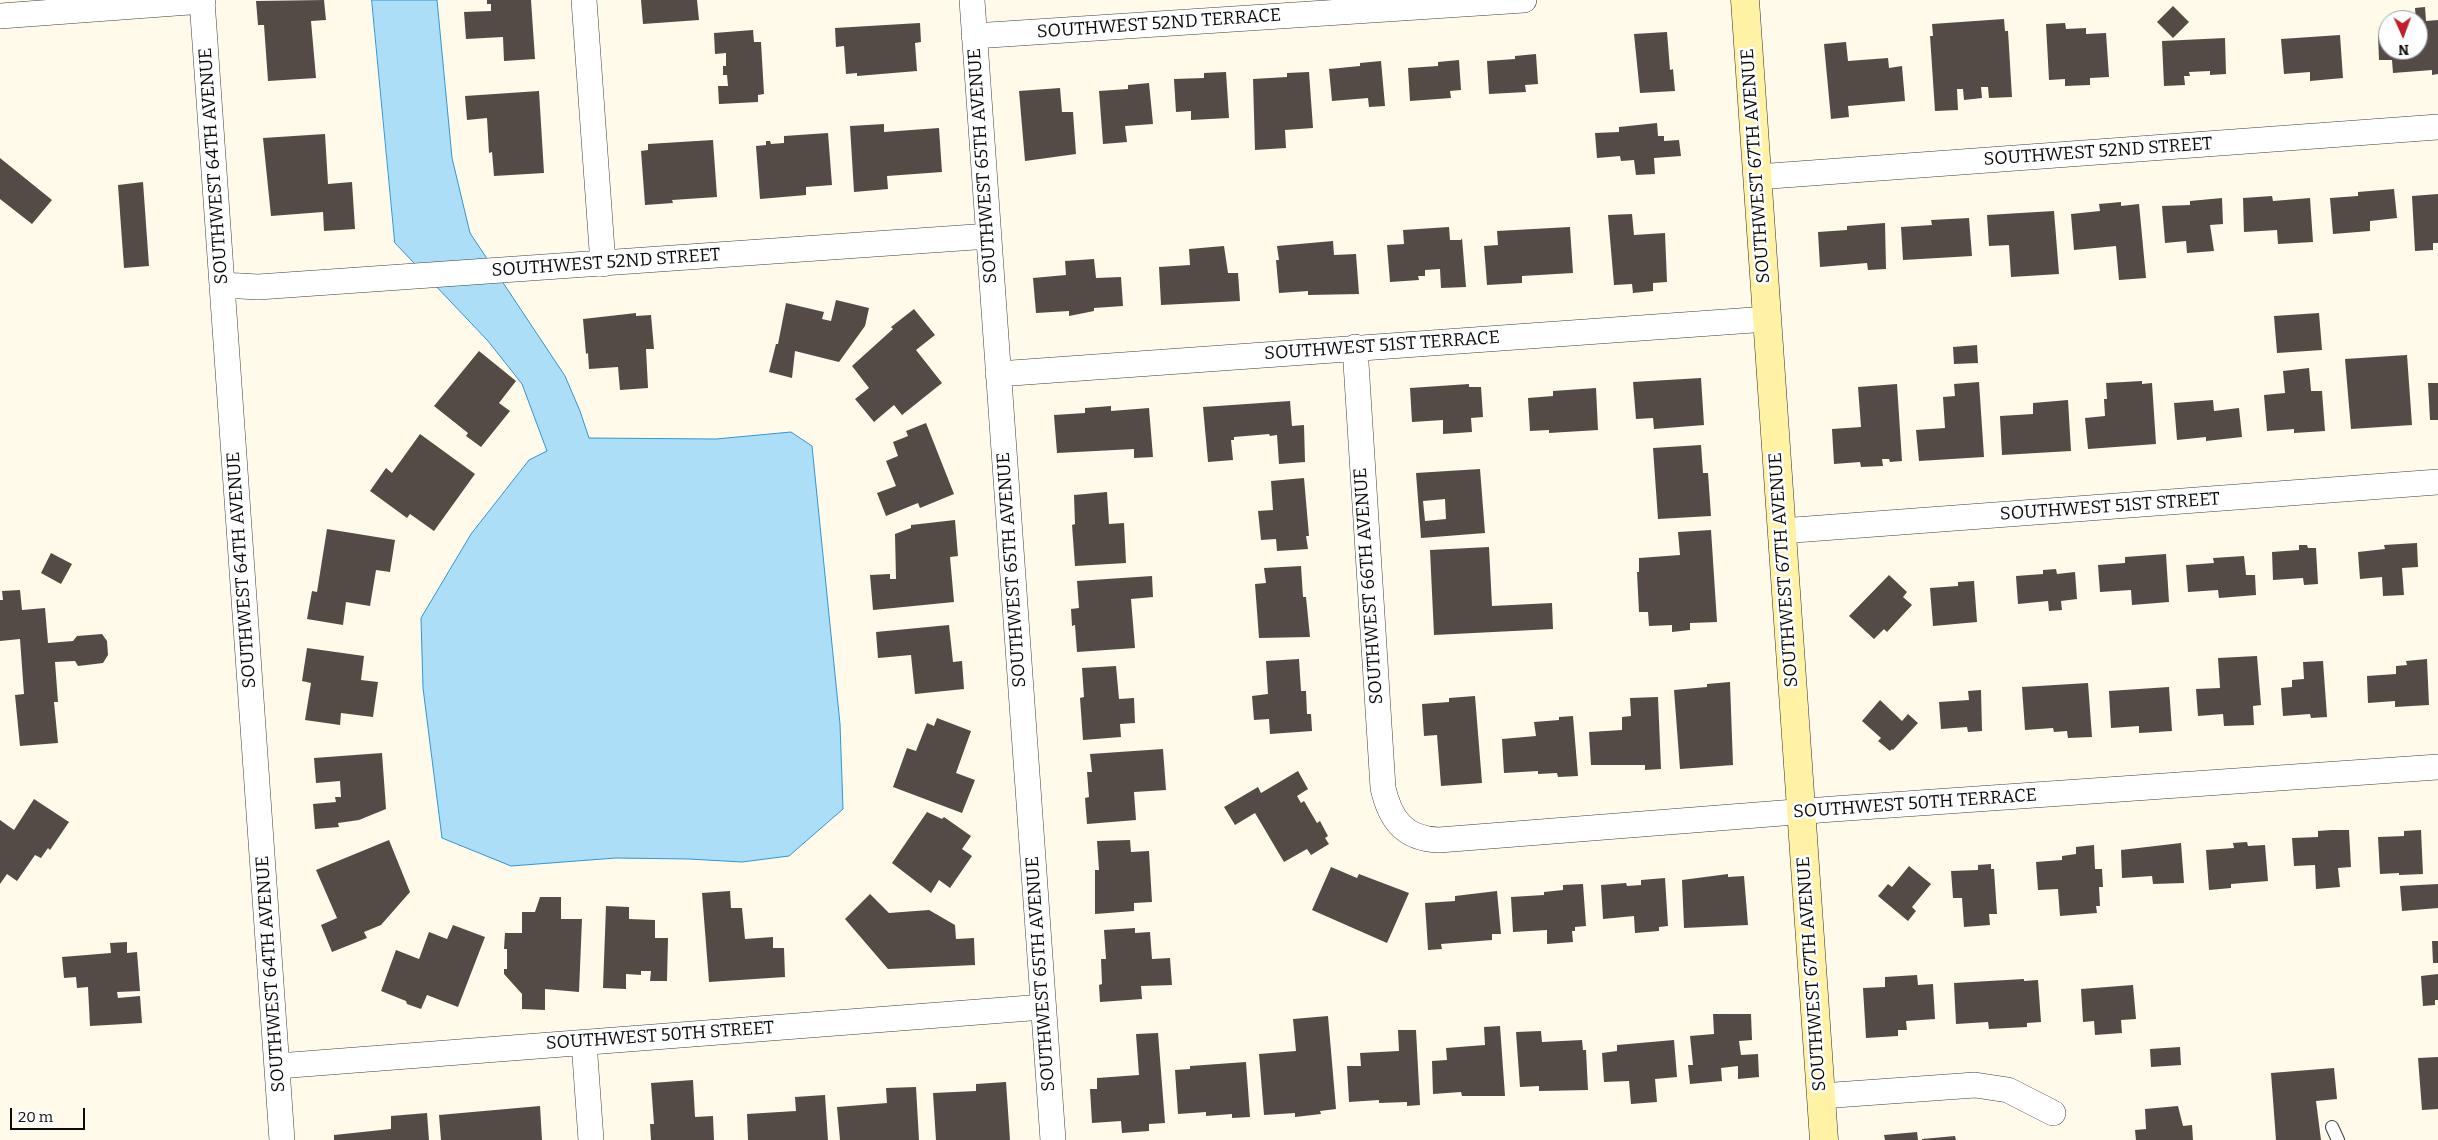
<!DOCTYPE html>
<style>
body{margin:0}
#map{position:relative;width:2438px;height:1140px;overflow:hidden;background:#fffae9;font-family:Bitter,serif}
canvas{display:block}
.north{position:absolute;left:2378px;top:10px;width:50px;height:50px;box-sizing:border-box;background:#fff;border:1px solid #9d9d9d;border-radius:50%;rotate:178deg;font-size:14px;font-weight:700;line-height:20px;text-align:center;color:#0b0b0b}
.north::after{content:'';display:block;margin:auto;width:18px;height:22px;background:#be202c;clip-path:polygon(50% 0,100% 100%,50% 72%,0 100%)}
.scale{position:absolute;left:10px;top:1108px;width:75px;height:22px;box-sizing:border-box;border:2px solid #0b0b0b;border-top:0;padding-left:6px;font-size:15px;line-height:18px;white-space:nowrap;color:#0b0b0b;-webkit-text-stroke:4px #fff;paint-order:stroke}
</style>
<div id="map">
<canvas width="2438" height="1140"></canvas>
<div class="north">N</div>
<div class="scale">20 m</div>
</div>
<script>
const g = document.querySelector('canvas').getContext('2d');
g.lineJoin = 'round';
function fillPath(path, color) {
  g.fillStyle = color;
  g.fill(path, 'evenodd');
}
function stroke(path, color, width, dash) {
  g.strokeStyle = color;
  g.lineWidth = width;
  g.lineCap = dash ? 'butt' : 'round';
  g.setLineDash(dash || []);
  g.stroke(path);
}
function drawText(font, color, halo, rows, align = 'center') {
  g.font = font + ' Bitter,serif';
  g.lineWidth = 5;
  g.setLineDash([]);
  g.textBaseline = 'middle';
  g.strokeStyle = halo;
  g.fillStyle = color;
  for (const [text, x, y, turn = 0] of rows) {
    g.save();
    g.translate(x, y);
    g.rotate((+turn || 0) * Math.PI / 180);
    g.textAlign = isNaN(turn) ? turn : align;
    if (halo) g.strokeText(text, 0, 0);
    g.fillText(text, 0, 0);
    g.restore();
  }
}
const water = new Path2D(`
 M372 0H437L452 158 470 233 565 376 580 411 589 438 716 439 791 432 812 446 840 724 843 809 789 856 742 862 689 859 616 858 511 866 442 838 423 688 421 618 471 534 529 460 547 451 522 384 488 341 395 243Z`);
const building = new Path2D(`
 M324 0 326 20 311 21 316 78 268 81 264 25H258L256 1Z
 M487 0H531L535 59 504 61 503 37 466 39 464 12 491 11V4H487Z
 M641 0H697L699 20 643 24Z
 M2173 6 2189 22 2173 38 2157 22Z
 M2425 7 2426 21 2438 20V74L2432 75V70L2393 73 2392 60H2379L2378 35H2388V50H2418V20H2416L2415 8Z
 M2004 19 2005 31H2008L2012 97 1989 98 1988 87H1981L1982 98 1964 100 1963 89H1957L1958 110 1935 111 1930 36H1933L1932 24Z
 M920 23 921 42 915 43 917 71 857 76V73L846 74 844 46 836 47 835 28Z
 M2065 23 2066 29 2086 28V34L2106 33 2109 77 2090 78V85L2065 86V79L2049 80 2046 24Z
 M753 30 754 42H761L764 94 758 95V102L719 104 718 86H728L727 75H723V66H726V53L715 54 714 33Z
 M1667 32 1670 70 1673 69 1675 91 1640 93 1634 34Z
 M2340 35 2343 78 2310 81V72L2284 74 2281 39Z
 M2225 38 2226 74 2210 75V71L2189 72 2190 76H2184L2185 85 2164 86 2162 41Z
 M1846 42 1848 61 1888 58 1889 68 1902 66 1905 101 1848 106 1849 117 1831 119 1824 44Z
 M1536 54 1538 84 1525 85 1526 92 1489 94 1487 61 1515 59V56Z
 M1459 60 1461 90 1450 91 1451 98 1410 101 1408 68 1438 66V62Z
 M1381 61 1385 106 1369 107 1368 98 1332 101 1329 69 1360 66V63Z
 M1226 72 1229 118 1191 120V111L1176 112 1174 79 1204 78V73Z
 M1309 72 1313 128 1285 130 1286 148 1255 150 1253 79 1287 77V73Z
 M1149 83 1153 124 1125 126 1127 142 1103 144 1099 91 1128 89V85Z
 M1060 88 1062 112H1073L1076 154 1025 161 1019 91Z
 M539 91 544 173 494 176 492 152 489 153 487 118 467 120 465 96Z
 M1657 123 1658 136H1664V141L1679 140 1681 156 1654 158 1655 174 1636 175 1634 160 1621 161 1620 156 1597 158 1595 133 1619 132V127Z
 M884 124V132L939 128 942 172 887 176 888 189 854 192 850 126Z
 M828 133 832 185 806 187V195L760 199 756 146 766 145V141H770L771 144 784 143V136Z
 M325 134 328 184 352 182 355 229 324 231 323 212 271 216 263 138Z
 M713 140 717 197 672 200 673 203 645 205 641 151 648 150V144Z
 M0 158 52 200 32 224 0 199Z
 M143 182 149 266 124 268 118 185Z
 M2394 189 2397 218 2370 221V231L2333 234 2330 198 2358 196V192Z
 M2438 194V243H2433V250L2415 251 2412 196Z
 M2272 196 2273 201 2310 198 2313 242 2278 244 2277 230 2244 232 2243 198Z
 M2222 198 2223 224 2210 225 2214 251 2187 253 2186 241 2165 243 2162 206 2190 205V201Z
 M2121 202V206L2139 204 2146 278 2119 280 2116 246 2074 250 2071 214 2100 211 2099 204Z
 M2054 211 2059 274 2011 277 2009 245 1989 246 1987 215Z
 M1632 214 1634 235 1665 233 1667 282 1653 283V291L1633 293 1632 284 1614 285 1608 215Z
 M1969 218 1972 256 1903 260 1901 227 1932 225 1931 220Z
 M1885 223 1886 269 1868 270 1867 263 1820 267 1818 232 1847 230V226Z
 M1449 227 1450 240H1461L1462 238 1466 287 1441 288 1440 269 1425 270V276H1418L1419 280 1390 282 1387 245 1404 244 1403 230Z
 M1570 227 1573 273 1522 276V283L1487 285 1484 246 1498 245 1497 231Z
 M1333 241 1334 255 1356 254 1359 294 1308 295V291L1279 293 1276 260H1279L1277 246Z
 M1224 246 1228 273H1238L1240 301 1161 305 1159 267 1190 265 1189 249Z
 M1094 259 1096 278 1121 277 1123 306 1094 308V311L1069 316V311L1036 313 1033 278 1066 275 1065 261Z
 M836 300 869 308 865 326 839 362 795 351 792 378 769 372 776 344H778L786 303 824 312 822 319 831 321Z
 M914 309 935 335 916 350 942 383 902 415 894 405 874 422 855 399 869 388 852 366 893 329 891 327Z
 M636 313V316L651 315 654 349H646L648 388 620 390 618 367 589 369 588 353 586 354 583 319Z
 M2319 313 2322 350 2277 353 2274 316Z
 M1977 345 1978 363 1954 364 1953 347Z
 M479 351 516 381 499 403 510 411 481 447 466 436 468 433 434 406Z
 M2407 355 2412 425 2351 429 2345 359Z
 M2309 368 2311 391H2322L2325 431 2294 433V429L2267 431 2264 395 2285 393 2283 371Z
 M1701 378 1704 425 1654 429 1653 418 1636 419 1633 382Z
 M2142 381V384L2152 383 2156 444 2088 449 2085 418 2105 416 2104 399H2107L2106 383Z
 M1979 382 1984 457 1919 461 1916 430 1945 428 1943 397 1955 396 1954 384Z
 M2428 383H2438V420H2430Z
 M1469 384V387H1481L1483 417 1471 418 1472 432 1443 434V420L1412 422 1410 388Z
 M1897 384 1902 461 1890 462 1889 459H1882L1883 466 1861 467 1860 462 1834 464 1832 429 1861 427 1858 387Z
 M1596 388 1598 430 1549 433V430L1530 431 1528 398 1553 396V391Z
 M2068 400 2071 451 2002 455 2000 416 2033 414V403Z
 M2213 400 2214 411 2239 408 2242 437 2206 441V437L2177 440 2174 403Z
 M1290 401 1292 426 1304 425 1305 462 1279 464 1277 435 1270 436 1269 434 1234 437V440H1231L1233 460 1208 462 1203 407Z
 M1111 406V411L1149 408 1153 457 1134 458V449L1057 453 1054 415 1085 413V408Z
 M926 423 954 494 920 508 918 503 886 516 877 493 896 486 886 461 898 456 893 442 908 436 906 431Z
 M420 434 475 474 434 531 410 514 407 518 370 491 386 468 392 473Z
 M1701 445 1703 473H1708L1711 516 1658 519 1653 448Z
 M1480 469 1485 533 1421 538 1416 473ZM1445 499 1446 519 1425 521 1423 501Z
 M1304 478 1309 536H1306L1308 549 1277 551 1276 539 1261 540 1258 511 1273 510 1271 481Z
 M1107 492 1109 524 1124 523 1126 563 1075 566 1072 525 1075 524 1074 495Z
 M955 520 958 556 950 557 954 602 873 610 870 575 890 574V579H896L895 534 911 528V525Z
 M327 529 395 540 390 572 376 570 370 606 346 602 343 625 307 619 312 591 317 592Z
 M1711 530 1717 622 1690 623V630L1672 632V625L1649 626 1648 612H1639L1637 572H1639V558L1680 555 1678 532Z
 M2417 543 2418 567 2402 568 2404 595 2383 596 2382 577 2360 579 2358 552 2385 549 2384 545Z
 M2299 545H2307L2308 548H2316L2318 584 2304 585 2303 578 2273 580 2272 552 2299 550Z
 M1489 547 1492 606 1552 603 1553 629 1434 635 1430 550Z
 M51 553 72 564 61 584 41 573Z
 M2166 554 2169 602 2132 605 2131 590 2100 592 2098 565 2125 563V557Z
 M2244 556 2246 575H2255L2256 595 2219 598 2218 590 2188 592 2186 565 2214 563 2213 558Z
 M1301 566 1303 597H1306L1310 637 1259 638 1255 584 1266 583 1264 568Z
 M2056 569 2057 574 2075 572 2077 599 2061 601 2062 610 2049 611 2048 601 2018 604 2016 576 2043 574V570Z
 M1889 575 1907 592 1903 597 1912 605 1887 632 1884 629 1874 639 1849 616Z
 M1152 576 1153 597 1131 599 1135 648 1077 652 1075 625 1072 626 1071 609 1079 608 1077 581Z
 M1974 581 1977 622 1933 626 1930 588 1958 586V582Z
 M20 590 22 610 45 608 48 643 73 641 77 636 102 634 107 641 108 655 103 663 78 666 75 661 55 662 58 702H54L58 743 20 746 15 695 24 694 20 639 0 641V600H3L2 591Z
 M949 625 953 662 962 661 964 689 915 694 911 655 878 658 876 632Z
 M307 648 364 656 361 680 378 682 373 717 341 713 340 725 305 720 311 683 302 681Z
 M2257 656 2261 705 2253 706 2254 725 2224 726 2223 714 2198 716 2196 689 2220 688 2218 658Z
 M1299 659 1301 691H1306L1307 714H1311L1312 731 1270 734 1269 719 1254 720 1252 696 1268 694 1266 661Z
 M2427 659 2429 705 2395 707V701L2368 703 2367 676 2396 674V666L2407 665 2406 661Z
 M2323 661 2327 717 2311 718 2310 714 2283 716 2281 688 2292 687V680L2304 679 2303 662Z
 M1116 666 1119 699 1134 698 1135 723 1120 724 1121 737 1083 740 1080 698 1084 697 1082 668Z
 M1730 682 1733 765 1680 769 1674 690 1707 687V684Z
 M2088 683 2092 737 2068 738 2067 731 2054 732 2053 728 2025 730 2022 687Z
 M2169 687 2172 731 2139 733V726L2111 728 2109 691Z
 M1981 690 1982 731 1968 732 1967 727 1941 729 1939 702 1969 700 1968 691Z
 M1475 696 1482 783 1441 786 1437 735 1424 736 1422 704 1449 702V698Z
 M1658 697 1661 769 1645 770V765H1591L1589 732 1622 730V717L1631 716 1630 698Z
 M1880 700 1902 721 1908 714 1918 723 1893 750 1892 749 1890 751 1878 741 1881 738 1862 721Z
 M1573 716 1578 776 1558 777 1557 773 1538 774V771L1504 773 1502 739 1536 736 1534 722 1559 720V717Z
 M937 718 971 731 956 773 975 780 962 813 893 787 907 748 916 751 927 723 934 726Z
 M1163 749 1166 790 1134 792 1136 820 1087 824 1085 798 1089 797 1087 772H1092L1090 754Z
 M382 753 386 809 359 820 338 823 339 827 315 829 313 804 336 802 335 797H341L340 781 316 783 314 758Z
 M1298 771 1308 789 1297 796 1301 803 1304 801 1317 823 1320 821 1328 836 1325 838 1329 844 1311 855 1307 849 1284 862 1255 813 1235 825 1224 807 1258 787 1261 793Z
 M34 799 69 822 50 850 48 848 41 858 35 855 17 881 7 874 0 884V820L14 830Z
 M927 812 942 819 944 817 971 836 962 849 972 856 950 888 939 880 931 893 892 863Z
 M2332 830H2349L2351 867 2338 868 2340 887 2316 889 2315 865 2294 866 2292 838 2318 837V831Z
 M2421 830 2423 874 2399 875V873L2380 874 2378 837 2404 836V831Z
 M389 840 410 892 381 925 364 932 367 938 332 952 321 925 337 918 316 870Z
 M1130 840 1131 852 1149 851 1152 902 1134 903V911L1095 914V870H1099L1097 841Z
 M2247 842 2248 846 2265 845 2268 881 2231 884V888L2209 890 2206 850 2234 848 2233 843Z
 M2181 843 2184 883 2153 884 2152 876 2122 878 2121 850Z
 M2094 845 2095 869H2102L2103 887H2099L2100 906H2096L2097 913 2060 916 2058 889 2038 890 2036 862 2062 860V856L2076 854V847Z
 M1991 864V869H1994L1997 914H1989L1990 925 1964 927 1962 898H1953L1951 871 1978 870V865Z
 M1909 866 1931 884 1912 907 1916 911 1908 921 1878 896 1888 884 1892 887Z
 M1331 867 1357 878 1359 874 1409 893 1387 943 1312 910Z
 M1728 874V877L1744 876 1748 925 1684 928 1682 880Z
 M1665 878 1668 926 1659 927V931L1635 933 1634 916 1603 919 1601 885 1626 883 1627 886 1641 885V880Z
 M1583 884 1586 926 1575 927V931H1572L1573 942 1547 944V930L1513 932 1511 897 1544 895V892L1563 890V885Z
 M2438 884V908L2402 911 2400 886Z
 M730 891 731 908H742L745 939 773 937V948H784L785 977 709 982 702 893Z
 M1497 891 1501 934H1492V940L1441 944 1442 949 1428 950 1425 903 1455 901V896Z
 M870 894 889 913 929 910 955 925 956 939 974 938 975 965 888 969 845 919Z
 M540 897H561V919H582L579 992 545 989V1010L522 1009V994L504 974V969H507V949H504L505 933H522V912H535Z
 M606 906 629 907V919L655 920V938H668L667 981H650L651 971H641V975L626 974V989L603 988Z
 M453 925 485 937 458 1007 427 995 421 1009 407 1004 406 1001 381 991 396 950 419 959 429 932 447 939Z
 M1135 928V933L1150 932 1152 959 1170 958 1172 985 1141 986 1142 999 1100 1002 1099 985 1102 984 1101 959H1106L1104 930Z
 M2432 941H2438V963H2433Z
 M127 942V953L137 952 140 991 117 992 118 998 140 996 142 1023 90 1026 88 987 77 988 76 977 64 978 62 957 111 953 110 943Z
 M2438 974V1000H2435V1005L2423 1006 2421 976Z
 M1917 975 1918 985 1933 984 1935 1019 1906 1021 1907 1030H1898V1036L1866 1038 1863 988 1885 987V977Z
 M2024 979V981L2038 980 2041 1022 2027 1023V1027L1989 1029 1988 1022 1956 1024 1954 983Z
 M2133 985 2136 1019 2121 1020 2122 1033 2095 1035 2094 1021 2083 1022 2081 989Z
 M1713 1014H1751L1752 1040 1739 1041 1741 1055 1758 1054 1759 1077 1738 1079V1066L1721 1068 1722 1081 1690 1084 1688 1065H1693L1690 1036 1714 1034Z
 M1328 1016 1336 1109 1320 1111 1321 1114 1295 1117V1113L1264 1115 1259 1054 1296 1051 1293 1019Z
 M1500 1026 1505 1096H1462L1461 1092 1433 1094 1432 1061 1447 1060 1446 1048 1485 1045 1484 1027Z
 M1398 1030H1416L1420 1105 1407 1106V1102L1379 1103V1100L1349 1102 1347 1066H1361L1360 1053 1399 1051Z
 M1541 1031 1542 1042 1582 1040 1583 1050H1586L1588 1090 1539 1091V1086L1520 1087 1516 1032Z
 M1158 1033 1165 1123 1149 1124V1131L1122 1133 1121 1121 1092 1123 1090 1089H1097V1078L1139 1075 1136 1034Z
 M1674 1040 1677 1077 1655 1079 1657 1102 1631 1104 1629 1081 1604 1082 1602 1053 1617 1051V1045Z
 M2180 1047 2181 1065 2151 1067 2150 1049Z
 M2438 1057V1109L2422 1110 2418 1058Z
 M1246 1062 1250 1117 1232 1118V1114L1206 1116V1112L1178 1114 1175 1070 1190 1069V1066Z
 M2334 1068 2337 1099 2316 1101 2321 1140H2276L2271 1073Z
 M693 1080 695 1117 713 1116 714 1140H651L650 1124H654L651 1083Z
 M1006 1082 1010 1140H936L933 1093 976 1091V1084Z
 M916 1087 919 1140H840L837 1107 887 1103 886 1088Z
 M825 1095 828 1140H748L747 1114 796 1111 795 1097Z
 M540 1106 542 1140H441L439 1115Z
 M2178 1106 2183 1126 2192 1125 2193 1140H2136L2135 1130 2146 1129 2145 1109Z
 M427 1113 429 1140H334V1135L391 1129V1116Z
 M1917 1132 1918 1140H1885L1884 1135Z
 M1955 1136 1956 1140H1922V1139Z`);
const lane = new Path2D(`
 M2332 1127 2338 1140`);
const street = new Path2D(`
 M202 0 282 1140
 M584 0 603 264
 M972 0 1053 1140
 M0 16 203 1
 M974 36 1524 0
 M1757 177 2438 127
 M223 285 258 287 989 236
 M1355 347 1383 788C1390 819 1404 839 1439 840L1833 809 2438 767
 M998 374 1767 319
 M1781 531 2438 482
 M584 1042 591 1140
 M278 1066 1043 1007
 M1821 1096 1975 1085 2008 1090 2053 1113`);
const secondary = new Path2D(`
 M1745 0 1824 1140`);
const streetNames = [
 ["SOUTHWEST 52ND TERRACE",1159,24,-4],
 ["SOUTHWEST 52ND STREET",2098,152,-4],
 ["SOUTHWEST 64TH AVENUE",214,166,-94],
 ["SOUTHWEST 65TH AVENUE",983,166,-94],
 ["SOUTHWEST 67TH AVENUE",1756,166,-94],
 ["SOUTHWEST 52ND STREET",606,263,-4],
 ["SOUTHWEST 51ST TERRACE",1382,346,-4],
 ["SOUTHWEST 51ST STREET",2110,507,-4],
 ["SOUTHWEST 64TH AVENUE",242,570,-94],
 ["SOUTHWEST 65TH AVENUE",1012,570,-94],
 ["SOUTHWEST 67TH AVENUE",1784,570,-94],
 ["SOUTHWEST 66TH AVENUE",1369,586,-94],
 ["SOUTHWEST 50TH TERRACE",1915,804,-4],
 ["SOUTHWEST 64TH AVENUE",271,974,-94],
 ["SOUTHWEST 65TH AVENUE",1041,974,-94],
 ["SOUTHWEST 67TH AVENUE",1812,974,-94],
 ["SOUTHWEST 50TH STREET",660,1036,-4]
];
fillPath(water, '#acdef8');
stroke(water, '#3196d1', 1);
fillPath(building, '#544b47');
stroke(lane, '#3e3e3e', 14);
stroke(street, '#3e3e3e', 26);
stroke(secondary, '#2d2d2d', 29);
stroke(lane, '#fff', 12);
stroke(street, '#fff', 25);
stroke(secondary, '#fff2a4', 28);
drawText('18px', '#0b0b0b', '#fff', streetNames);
</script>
